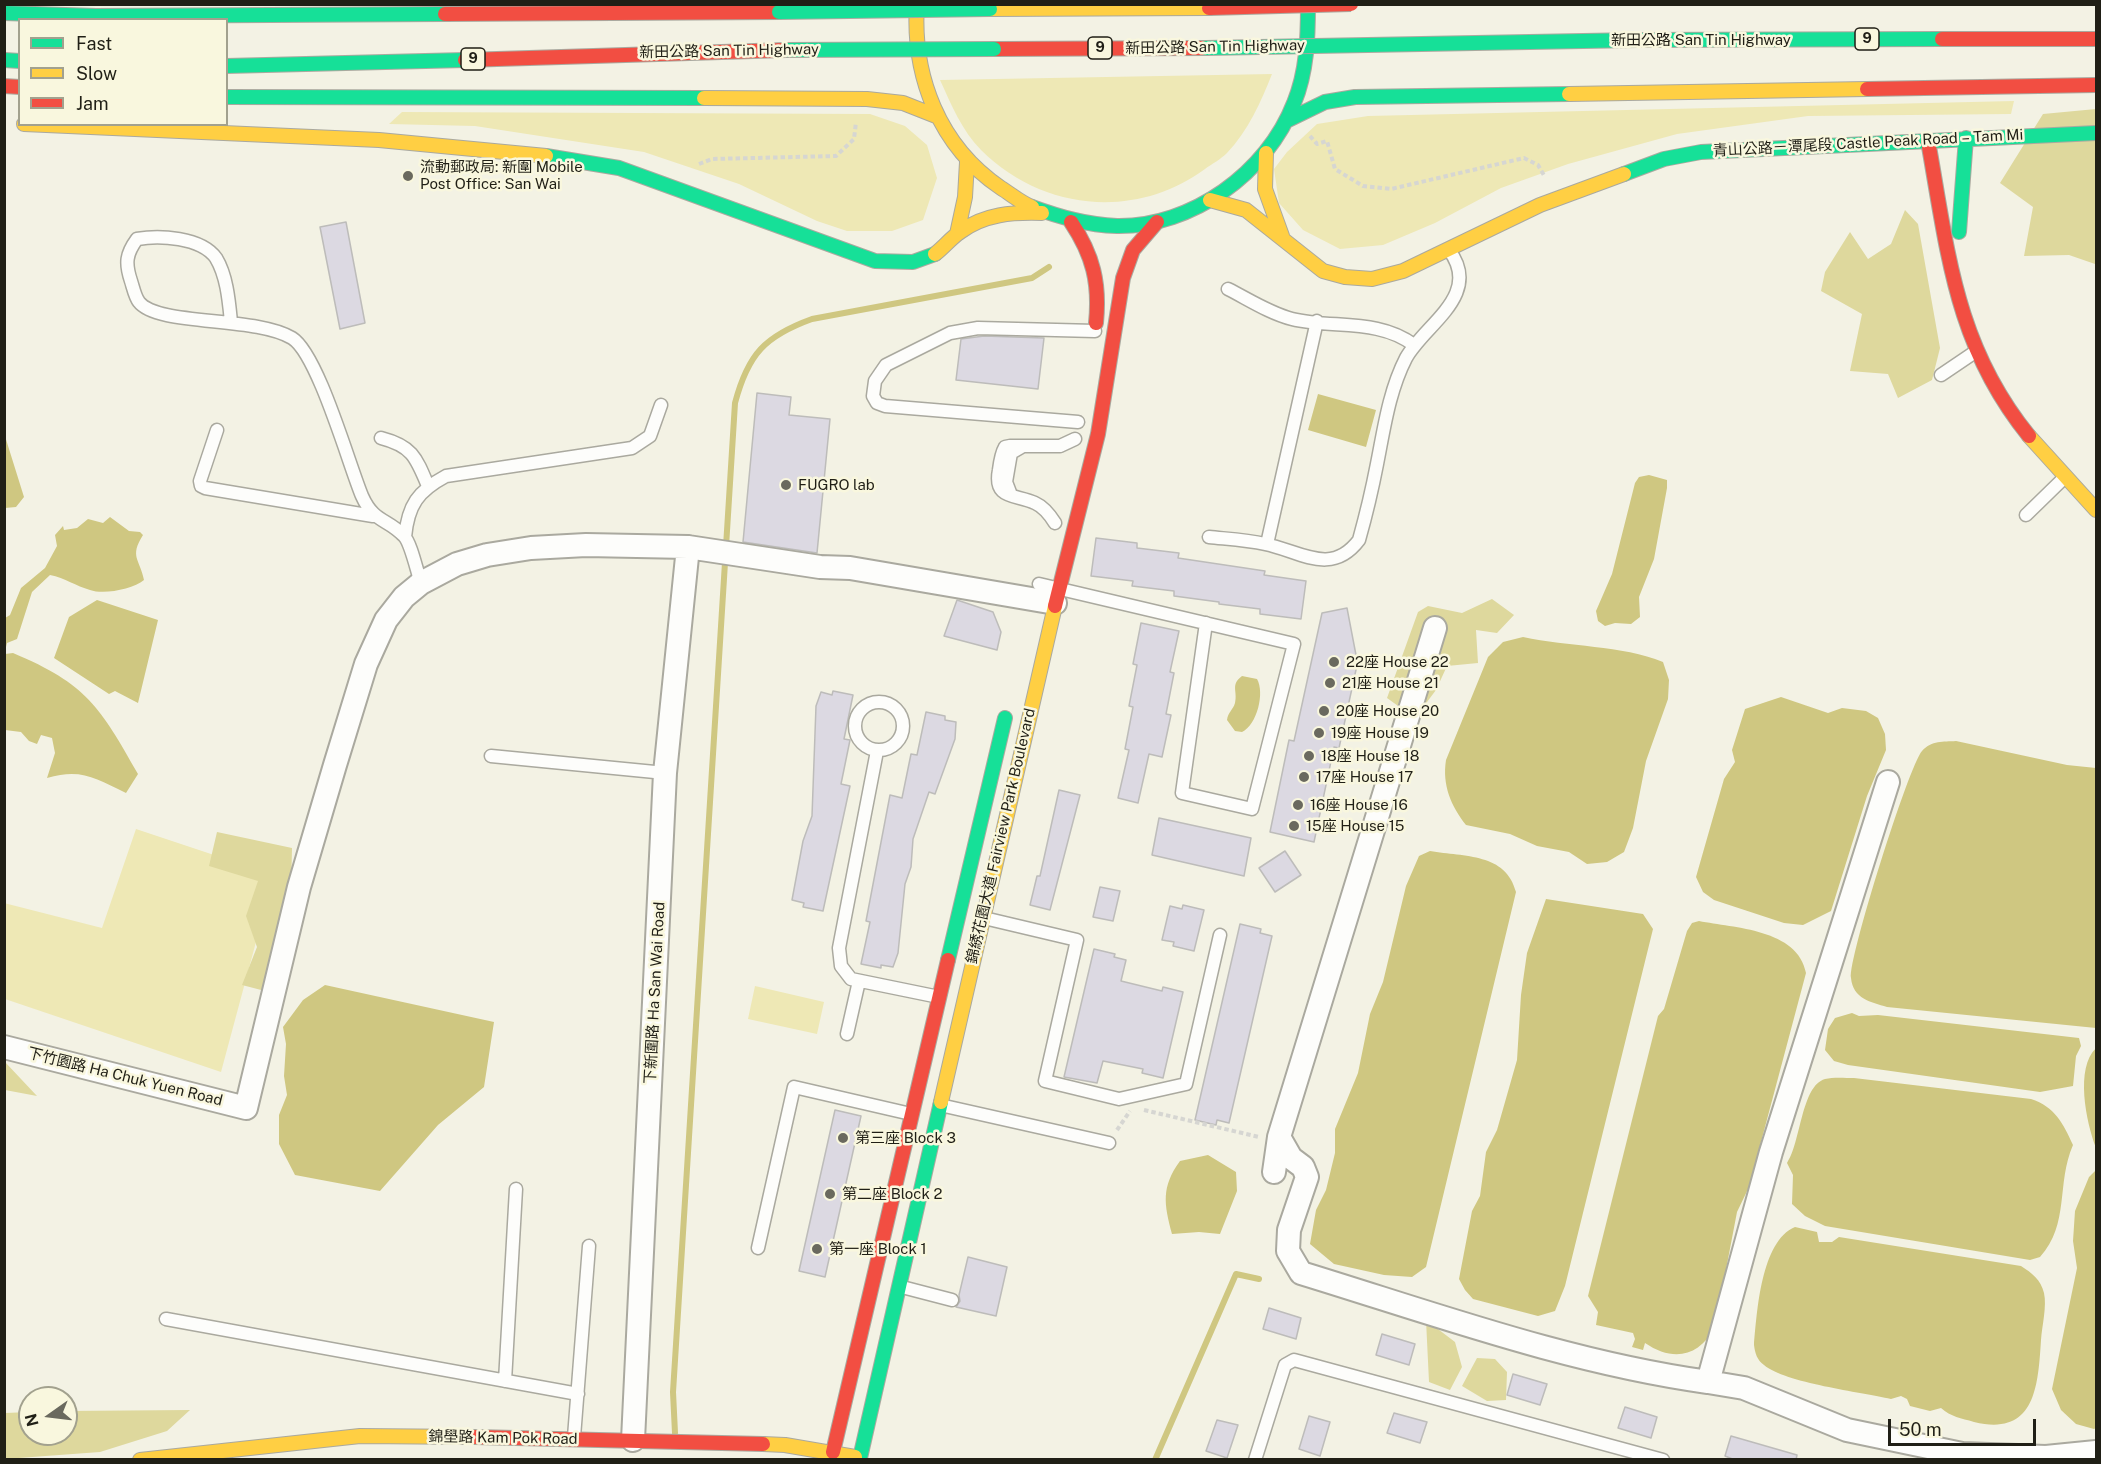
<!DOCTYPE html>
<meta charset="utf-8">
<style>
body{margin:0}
#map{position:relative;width:2101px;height:1464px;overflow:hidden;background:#f3f2e4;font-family:"Public Sans",sans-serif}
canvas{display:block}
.frame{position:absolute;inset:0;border:6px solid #201f16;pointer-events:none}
.legend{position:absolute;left:18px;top:18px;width:210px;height:108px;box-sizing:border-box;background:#f9f7de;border:2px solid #a2a18e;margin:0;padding:8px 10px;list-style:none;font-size:18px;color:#201f16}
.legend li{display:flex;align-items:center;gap:12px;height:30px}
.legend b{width:30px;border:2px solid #a2a18e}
.north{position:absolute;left:18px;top:1386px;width:60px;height:60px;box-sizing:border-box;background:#f9f7de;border:2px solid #a2a18e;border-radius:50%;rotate:256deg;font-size:16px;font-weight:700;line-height:24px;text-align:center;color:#201f16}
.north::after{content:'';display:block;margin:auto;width:21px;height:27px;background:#6a695e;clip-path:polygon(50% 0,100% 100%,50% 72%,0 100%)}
.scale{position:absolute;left:1888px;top:1419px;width:148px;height:27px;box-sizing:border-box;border:3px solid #201f16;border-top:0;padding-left:8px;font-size:18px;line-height:21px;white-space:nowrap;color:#201f16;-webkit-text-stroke:4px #f9f7de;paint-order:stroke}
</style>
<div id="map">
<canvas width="2101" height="1464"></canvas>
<div class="frame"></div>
<ul class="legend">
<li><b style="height:8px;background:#16e098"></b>Fast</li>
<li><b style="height:8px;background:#ffcf43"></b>Slow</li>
<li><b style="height:8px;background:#f24e42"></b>Jam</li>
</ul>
<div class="north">N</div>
<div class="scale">50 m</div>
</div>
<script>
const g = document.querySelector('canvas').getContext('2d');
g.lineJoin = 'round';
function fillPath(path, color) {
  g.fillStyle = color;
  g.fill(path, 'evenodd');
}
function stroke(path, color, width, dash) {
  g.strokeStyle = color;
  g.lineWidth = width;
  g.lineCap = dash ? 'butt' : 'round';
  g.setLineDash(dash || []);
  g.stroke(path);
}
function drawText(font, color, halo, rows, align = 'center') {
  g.font = font + ' "Public Sans","Noto Sans TC",sans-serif';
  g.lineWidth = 5;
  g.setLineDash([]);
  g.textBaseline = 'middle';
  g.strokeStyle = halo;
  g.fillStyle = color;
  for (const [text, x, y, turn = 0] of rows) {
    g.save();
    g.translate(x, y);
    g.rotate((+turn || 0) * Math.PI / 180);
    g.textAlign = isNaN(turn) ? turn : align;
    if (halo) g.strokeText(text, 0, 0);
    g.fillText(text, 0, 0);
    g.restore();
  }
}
const green = new Path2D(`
 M1272 74C1261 102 1248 131 1227 153 1221 159 1212 164 1205 169 1136 220 1042 211 981 150 962 131 951 104 940 80Z
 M2014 101 2011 114 1808 116 1677 134 1568 164 1501 188 1435 223 1383 245 1340 249 1303 230 1279 203 1274 169 1287 152 1317 124 1368 116Z
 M402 112 870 114 905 126 927 145 937 178 923 220 892 231H847L817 221 739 184 644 152 475 126 389 124Z
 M136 829 274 875 221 1072 5 999 4 903 102 928Z
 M755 986 824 1002 817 1034 748 1019Z`);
const forest = new Path2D(`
 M2096 109V261L2095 264 2069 255 2024 256 2033 207 2000 183 2043 114Z
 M1905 210 1918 224 1940 348 1932 380 1898 398 1888 374 1850 371 1862 314 1821 291 1825 272 1850 232 1868 259 1891 244Z
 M1492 599 1514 615 1497 633 1476 630 1478 663 1447 666 1436 690 1415 718 1387 698 1418 612 1428 606 1462 613Z
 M217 832 292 848 291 890 276 931 292 953 265 991 242 985 257 947 246 916 258 881 209 866Z
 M5 1062 37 1096 5 1090Z
 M1426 1320 1455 1342 1462 1367 1450 1390 1429 1382Z
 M1477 1358 1495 1359 1507 1372 1506 1400 1487 1401 1462 1386Z
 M190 1410 167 1431 100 1452 5 1459V1413L30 1412V1434H66V1411Z`);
const water = new Path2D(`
 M1318 394 1376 410 1366 447 1308 430Z
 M4 433 24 497 16 507 5 508Z
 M1649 475 1667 480V488L1654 559 1639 597 1640 617 1631 624 1615 623 1605 626 1598 621 1596 611 1612 574 1635 483 1639 477Z
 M110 517 129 531 140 532 143 535C129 557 140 559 144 580 133 589 104 595 90 590 76 586 65 578 50 575L32 592 17 639 7 643 5 651V618L10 615 21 588 45 568 57 546 55 535 63 526 64 530 77 528 88 519 103 523Z
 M97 600 158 620 138 703 115 691 109 694 54 658 69 617Z
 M1523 637C1568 647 1622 645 1663 662L1669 680 1668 699 1646 761 1633 828 1624 852 1607 862 1587 864 1569 852 1537 846 1510 834 1466 825C1451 806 1442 785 1446 760L1488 657 1503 642Z
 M13 653C87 684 100 707 138 774L126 793C95 778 81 768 47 778L55 753 52 738 41 735 37 744 29 741 21 732 5 730V654Z
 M1242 676 1257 679C1265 693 1257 725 1242 732L1235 731 1227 720C1228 712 1233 710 1235 703 1238 691 1230 685 1242 676Z
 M1781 697 1828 713 1842 708 1866 711 1878 718 1885 734 1886 750 1867 796 1831 911 1803 925 1784 923 1714 900 1703 892 1696 877 1724 779 1735 762 1732 750 1745 709Z
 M1956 741 2067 765 2096 768V1028L1887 1007C1871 1002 1853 999 1851 978 1848 959 1909 765 1922 751 1932 740 1943 742 1956 741Z
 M1430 851C1465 857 1506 853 1516 892L1426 1267 1412 1277 1384 1275 1334 1264 1310 1244 1316 1210 1326 1190 1335 1153V1129L1358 1073 1370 1014 1383 982 1406 886 1419 856Z
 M1546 899 1643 914 1653 929 1565 1286 1555 1311 1538 1316 1473 1299 1465 1290 1459 1279 1472 1211 1480 1196 1486 1152 1497 1130 1517 1060 1521 995 1527 953Z
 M1699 921C1734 928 1798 929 1806 973L1749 1187 1737 1212 1715 1327C1699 1357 1673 1362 1645 1343L1643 1350 1632 1347 1635 1339 1633 1333 1596 1325 1598 1312 1588 1296 1658 1016 1664 1009 1687 931 1692 923Z
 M325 985 494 1022 484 1087 438 1125 380 1191 295 1175 279 1144V1115L287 1095 284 1076 286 1044 283 1027 303 1000Z
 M1852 1013 1859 1016 1878 1015 2079 1038 2081 1046 2076 1056 2073 1086 2040 1092 1848 1065 1834 1061 1825 1050 1828 1029 1835 1018Z
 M2096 1048V1148C2086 1122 2075 1068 2096 1048Z
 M1854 1078 2031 1099C2055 1107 2063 1123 2073 1145 2056 1184 2070 1224 2040 1257L2030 1260 1825 1226 1805 1216 1792 1204 1793 1175 1787 1163C1801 1143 1801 1086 1825 1079 1833 1077 1845 1078 1854 1078Z
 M1208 1155 1236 1172 1237 1191 1220 1234 1199 1232 1172 1234C1164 1204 1161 1187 1180 1161Z
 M2096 1170V1428L2094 1429 2076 1424 2061 1410 2052 1389 2077 1268 2073 1241 2075 1211 2089 1177Z
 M1795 1227 1817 1232 1819 1242H1832L1839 1237 2021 1266C2032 1273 2041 1280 2044 1293 2047 1306 2042 1326 2041 1340 2038 1385 2036 1437 1974 1422 1961 1418 1951 1417 1941 1408L1930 1411 1910 1406 1907 1399 1901 1396 1891 1399C1861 1392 1785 1383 1764 1365 1757 1360 1755 1353 1754 1345 1757 1312 1761 1241 1795 1227Z`);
const stream = new Path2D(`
 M675 1433 673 1392 735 403C748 354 765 336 812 319L1032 278 1049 267
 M1155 1460 1236 1274 1259 1279`);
const building = new Path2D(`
 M346 222 365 323 340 329 320 227Z
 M984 336 1044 338 1038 389 956 380 961 339Z
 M757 393 791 397 789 415 830 419 817 553 743 542Z
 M1096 538 1137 543V548L1179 553 1178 558 1265 571 1264 575 1306 581 1301 619 1260 614V609L1219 604V602L1174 596V591L1132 586 1133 581 1091 576Z
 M957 600 993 612 1001 632 997 650 944 636Z
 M1347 608 1356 655 1359 656 1339 748 1334 747 1314 842 1270 832 1289 740 1294 741 1322 613Z
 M1141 623 1179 631 1170 672 1174 673 1166 714 1171 715 1162 757 1149 754 1138 803 1118 798 1129 750 1125 749 1133 707 1129 706 1137 665 1133 664Z
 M833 691 853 695 844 739 850 740 841 784 850 786 823 911 803 907 804 903 792 900 803 841 812 816 816 706 821 692 832 695Z
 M926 712 945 716V720L956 722 955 739 935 794 929 792 913 839 911 867 905 884 898 953 893 967 881 965V968L861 964 870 922 866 921 890 795 902 798 911 754 917 755Z
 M1059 790 1080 795 1050 910 1030 905 1037 876H1040Z
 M1159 818 1251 838 1244 876 1152 855Z
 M1285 851 1301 875 1275 892 1259 868Z
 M1100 887 1120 891 1113 921 1093 917Z
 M1183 905 1204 910 1194 951 1173 946 1174 942 1162 940 1170 906 1182 909Z
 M1240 924 1261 929 1260 933 1272 936 1229 1123 1217 1120 1216 1125 1195 1120Z
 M1094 949 1115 954 1114 957 1126 960 1121 981 1162 991 1163 987 1183 992 1163 1078 1142 1073 1143 1069 1103 1061 1097 1083 1064 1077Z
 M835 1110 861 1116 825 1277 799 1271Z
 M968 1257 1007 1267 996 1316 956 1307 960 1301 959 1295Z
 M1269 1308 1301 1318 1296 1339 1263 1329Z
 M1382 1334 1415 1344 1409 1365 1376 1355Z
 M1513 1374 1547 1384 1540 1405 1507 1395Z
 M1625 1407 1657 1417 1651 1438 1618 1428Z
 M1394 1413 1427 1422 1420 1443 1387 1433Z
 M1309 1416 1330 1422 1320 1456 1299 1449Z
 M1217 1420 1238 1425 1227 1458 1206 1451Z
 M1731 1436 1797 1455 1796 1460H1735L1725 1456Z`);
const path = new Path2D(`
 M1310 136 1317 144 1327 141 1335 169 1363 186 1391 189 1524 158 1538 165 1545 177
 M699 164 712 159 836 156 854 139 856 122
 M1144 1110 1259 1137
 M1117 1130 1130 1111`);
const lane = new Path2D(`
 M1228 289C1248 299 1269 313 1292 319 1333 329 1378 318 1414 345
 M231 322C229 302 227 276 216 258 201 237 159 235 137 239 126 254 125 263 131 281 133 287 135 297 139 302 157 326 256 316 292 338 318 354 349 465 362 496 374 523 387 518 404 536 411 543 417 572 421 583
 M1941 375 1975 352
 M1078 422 885 406 877 403 873 396 875 381 886 365 950 333 978 328 1095 331
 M217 430 200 481 201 486 205 488 373 516
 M381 438C412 446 416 457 428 486
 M1011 495 1006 482 1011 453 1023 446
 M2026 515 2064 478
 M1055 523C1050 515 1044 507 1035 503 1016 494 993 500 999 470 1000 462 1001 454 1005 447L1010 446H1060L1075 439
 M405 537C408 505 418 491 446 476L632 448 650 436 661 405
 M1209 537C1228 539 1247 540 1265 544 1300 551 1331 577 1359 540 1366 515 1372 490 1377 464 1384 429 1389 391 1406 358 1425 324 1483 295 1449 250
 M1267 544 1317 321
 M1039 584 1294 644 1252 809 1182 793 1206 623
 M855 726a24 24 0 1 1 48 0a24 24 0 1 1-48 0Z
 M877 751 839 948 841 966 851 979 939 997
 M491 756 665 773
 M984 918 1077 940 1045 1081 1119 1099 1186 1084 1220 935
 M847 1034 859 981
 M940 1105 1109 1143
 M758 1248 794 1087 911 1114
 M902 1287 952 1300
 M166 1319 578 1394
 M505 1381 516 1189
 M574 1437 589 1246
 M1255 1460 1285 1365 1294 1360 1663 1460`);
const street = new Path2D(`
 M4 1047 246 1108 299 887 335 765 366 664 386 620 404 597 421 583 457 564 487 555 531 548 586 545 688 547 820 567 850 568 1055 603
 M1279 1137 1291 1158 1303 1167 1307 1177 1289 1230 1288 1251 1301 1273C1435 1314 1570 1363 1708 1382L1771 1152 1888 782
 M1274 1172 1279 1137 1435 628
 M1708 1382 1744 1388 1847 1430 1962 1454 2046 1457 2096 1452
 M633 1440 665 773 688 547`);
const fast = new Path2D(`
 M4 13 96 16 445 14
 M1637 40 1942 39
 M4 60 20 61
 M226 66 465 60
 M226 97 704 98
 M1286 121 1325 102 1355 97 1569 94
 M546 156 619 168 875 261 913 262 935 254
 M1624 174 1664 159 1701 152 2096 133
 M1032 207C1060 217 1087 225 1117 226 1192 227 1267 173 1294 103 1307 72 1308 37 1308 4
 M1959 232 1966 138
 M948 960 1005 718
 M860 1458 941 1102`);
const slow = new Path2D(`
 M917 4C912 76 939 146 1001 188 1011 194 1021 203 1032 207
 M990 9 1209 8
 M1569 94 1867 89
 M704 98 867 99 903 103 936 116
 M24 124 379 140 546 156
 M1266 153 1265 189 1282 236
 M1210 200 1246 210 1323 271 1345 277 1372 279 1403 271 1540 205 1624 174
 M957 234 965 197 967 162
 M935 254C944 247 951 238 960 232 984 214 1013 212 1042 213
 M2029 436 2096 510
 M941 1102 1055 606
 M763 1444 785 1445 855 1457
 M140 1460 360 1436 475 1437`);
const jam = new Path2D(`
 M445 14 779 12
 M1942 39H2096
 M994 49 1206 48
 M465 60 786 50
 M4 86 20 87
 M1867 89 2096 85
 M1928 141C1948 252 1955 345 2029 436
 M1071 222C1093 255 1100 283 1096 323
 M1055 606 1098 434 1123 278 1133 250 1157 222
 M475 1437 763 1444
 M833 1452 948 960`);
const fastBridge = new Path2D(`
 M779 12 990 9
 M1206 48 1637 40
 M786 50 994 49`);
const jamBridge = new Path2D(`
 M1209 8 1351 4`);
const markers = [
 [408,176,6,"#6a695e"],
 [786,485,6,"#6a695e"],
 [1334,662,6,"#6a695e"],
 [1330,683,6,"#6a695e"],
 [1324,711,6,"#6a695e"],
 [1319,733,6,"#6a695e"],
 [1309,756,6,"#6a695e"],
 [1304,777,6,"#6a695e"],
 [1298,805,6,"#6a695e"],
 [1294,826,6,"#6a695e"],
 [843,1138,6,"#6a695e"],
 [830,1194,6,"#6a695e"],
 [817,1249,6,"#6a695e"]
];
const shields = [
 [1867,39,24],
 [1100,48,24],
 [473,59,24]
];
const shieldNames = [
 ["9",1867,39],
 ["9",1100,48],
 ["9",473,59]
];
const streetNames = [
 ["新田公路 San Tin Highway",1701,40],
 ["新田公路 San Tin Highway",1215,47,-1],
 ["新田公路 San Tin Highway",729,51,-1],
 ["青山公路－潭尾段 Castle Peak Road – Tam Mi",1868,143,-3],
 ["錦綉花園大道 Fairview Park Boulevard",1001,836,-77],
 ["下新圍路 Ha San Wai Road",655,993,-87],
 ["下竹園路 Ha Chuk Yuen Road",125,1077,14],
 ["錦壆路 Kam Pok Road",503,1438,1]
];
const poiNames = [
 ["流動郵政局: 新圍 Mobile",420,167],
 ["Post Office: San Wai",420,184],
 ["FUGRO lab",798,485],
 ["22座 House 22",1346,662],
 ["21座 House 21",1342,683],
 ["20座 House 20",1336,711],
 ["19座 House 19",1331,733],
 ["18座 House 18",1321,756],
 ["17座 House 17",1316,777],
 ["16座 House 16",1310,805],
 ["15座 House 15",1306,826],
 ["第三座 Block 3",855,1138],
 ["第二座 Block 2",842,1194],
 ["第一座 Block 1",829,1249]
];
fillPath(green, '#eee8b5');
fillPath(forest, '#ded89d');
fillPath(water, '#cfc781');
stroke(stream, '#cfc781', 6);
fillPath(building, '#dcd9e2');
stroke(building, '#bdbcba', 1.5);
stroke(lane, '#aaa99f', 15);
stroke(street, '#aaa99f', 26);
stroke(fast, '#aaa99f', 16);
stroke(slow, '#aaa99f', 16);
stroke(jam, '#aaa99f', 16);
stroke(path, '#d6d6d2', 4, [4.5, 3]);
stroke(lane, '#fdfdfb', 12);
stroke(street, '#fdfdfb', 22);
stroke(fast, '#16e098', 14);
stroke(slow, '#ffcf43', 14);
stroke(jam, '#f24e42', 14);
stroke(fastBridge, '#aaa99f', 16, []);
stroke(jamBridge, '#aaa99f', 16, []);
stroke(fastBridge, '#16e098', 14);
stroke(jamBridge, '#f24e42', 14);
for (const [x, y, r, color] of markers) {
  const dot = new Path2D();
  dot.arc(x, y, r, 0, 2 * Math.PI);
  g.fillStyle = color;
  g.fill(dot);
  stroke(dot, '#f9f7de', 2);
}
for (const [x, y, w] of shields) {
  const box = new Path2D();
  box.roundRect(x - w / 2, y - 11, w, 22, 4.5);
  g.fillStyle = '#f9f7de';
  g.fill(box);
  stroke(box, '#201f16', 1.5);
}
drawText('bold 14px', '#201f16', null, shieldNames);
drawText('15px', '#201f16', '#f9f7de', streetNames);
drawText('15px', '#201f16', '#f9f7de', poiNames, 'left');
</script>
